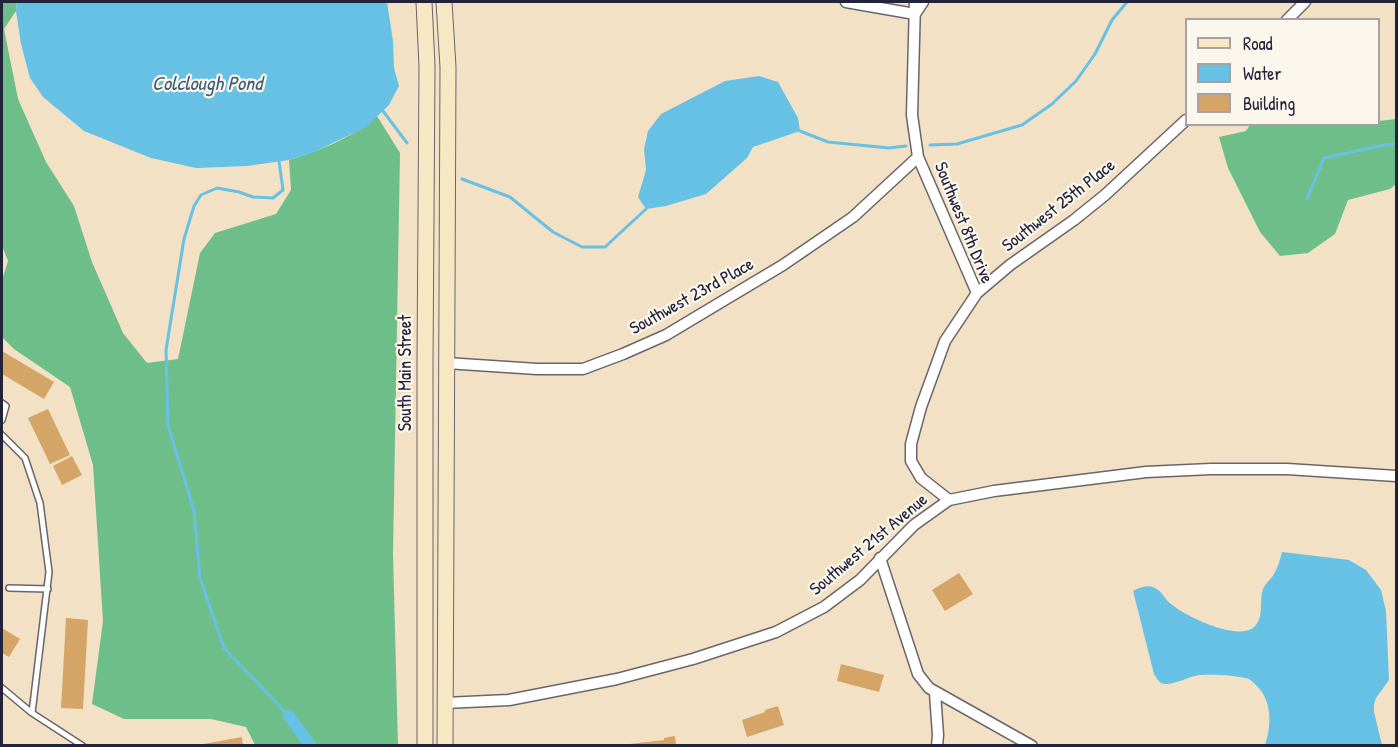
<!DOCTYPE html>
<style>
body{margin:0}
#map{position:relative;width:1398px;height:747px;overflow:hidden;background:#f2e1c5;font-family:"Patrick Hand",sans-serif}
canvas{display:block}
.frame{position:absolute;inset:0;border:3px solid #22223b;pointer-events:none}
.legend{position:absolute;left:1185px;top:18px;width:195px;height:108px;box-sizing:border-box;background:#fbf7ec;border:2px solid #a4a2a5;margin:0;padding:8px 10px;list-style:none;font-size:18px;color:#22223b}
.legend li{display:flex;align-items:center;gap:12px;height:30px}
.legend b{width:30px;border:2px solid #a4a2a5}
</style>
<div id="map">
<canvas width="1398" height="747"></canvas>
<div class="frame"></div>
<ul class="legend">
<li><b style="height:8px;background:#f7e8c3"></b>Road</li>
<li><b style="height:16px;background:#67c1e5"></b>Water</li>
<li><b style="height:16px;background:#d5a567"></b>Building</li>
</ul>
</div>
<script>
const g = document.querySelector('canvas').getContext('2d');
g.lineJoin = 'round';
function fillPath(path, color) {
  g.fillStyle = color;
  g.fill(path, 'evenodd');
}
function stroke(path, color, width, dash) {
  g.strokeStyle = color;
  g.lineWidth = width;
  g.lineCap = dash ? 'butt' : 'round';
  g.setLineDash(dash || []);
  g.stroke(path);
}
function drawText(font, color, halo, rows, align = 'center') {
  g.font = font + ' "Patrick Hand",sans-serif';
  g.lineWidth = 4.5;
  g.setLineDash([]);
  g.textBaseline = 'middle';
  g.strokeStyle = halo;
  g.fillStyle = color;
  for (const [text, x, y, turn = 0] of rows) {
    g.save();
    g.translate(x, y);
    g.rotate((+turn || 0) * Math.PI / 180);
    g.textAlign = isNaN(turn) ? turn : align;
    if (halo) g.strokeText(text, 0, 0);
    g.fillText(text, 0, 0);
    g.restore();
  }
}
const forest = new Path2D(`
 M2 2H17L16 11 4 29 18 99 46 162 74 206 92 262 123 333 147 363 178 359 200 253 215 233 276 214 291 190 289 160C317 152 356 136 377 116L400 153 393 554 398 745H255L246 727 211 719H124L92 704 103 621 93 465 70 387 14 349 2 337V280L8 261 2 246Z
 M1396 119V184L1390 189 1348 200 1335 234 1308 253 1280 256 1260 232 1228 168 1219 137 1246 131 1250 125 1378 124 1379 121Z`);
const water = new Path2D(`
 M17 2H387L393 41 394 68 399 86 389 105 366 127 312 153 289 160 247 166 196 168 151 158 84 131 43 97 30 78 21 44 16 11Z
 M759 76 778 82 798 118 800 131 753 147 747 158 706 194 666 206 646 209 638 197 646 170 644 149 648 131 661 114 725 81Z
 M1282 552 1349 560 1366 570 1381 590 1386 611 1389 680 1376 698 1374 704V712L1382 745H1265C1272 725 1272 700 1256 685 1254 683 1252 681 1249 679 1238 675 1211 674 1199 675 1188 677 1178 683 1167 684 1160 685 1157 679 1154 674L1133 591C1139 588 1148 584 1155 588 1162 591 1165 600 1171 604 1185 616 1242 644 1256 625 1264 615 1259 600 1263 589 1265 584 1271 579 1274 574 1278 567 1280 560 1282 552Z`);
const stream = new Path2D(`
 M383 111 407 143
 M800 131 828 142 889 148 906 146
 M930 145 957 144 1022 125 1052 104 1076 81 1095 54 1112 20 1127 2
 M279 161 283 190 273 198 253 197 239 192 217 188 201 195 194 206 184 239 166 350 168 425 194 511 200 578 224 648 289 716
 M462 179 510 197 553 232 582 247H605L646 209
 M1307 199 1324 158 1384 145 1396 144`);
const canal = new Path2D(`
 M289 716 311 746`);
const building = new Path2D(`
 M2 351 54 382 44 399 2 374Z
 M48 409 70 455 50 464 28 418Z
 M72 456 82 475 62 485 53 466Z
 M959 573 973 594 945 611 932 590Z
 M66 618 88 620 83 709 61 708Z
 M2 628 20 639 9 657 2 653Z
 M841 664 884 675 879 692 837 681Z
 M778 706 784 725 747 737 742 720 765 712V710Z
 M675 736 676 746H631L630 744 664 740V738Z
 M242 737 243 746H203V744Z`);
const service = new Path2D(`
 M2 403 6 406 2 420
 M2 435 25 458 40 503 49 572 32 713
 M9 588 48 589
 M2 688 32 713 83 746`);
const minor = new Path2D(`
 M846 2 915 14 923 2
 M915 2 912 115 918 157 977 293
 M1287 20 1305 2
 M446 363 537 369H583L623 354 666 335 783 265 853 217 918 157
 M949 500 921 478 911 461V444L921 407 945 341 977 293 1010 265 1074 220 1105 195 1186 120
 M880 558 918 674 929 688 1032 746
 M935 693 938 735 937 746
 M445 703 509 700 617 679 693 659 776 632 824 607 860 580 914 525 949 500 994 491 1146 472 1211 469H1287L1396 476`);
const secondary = new Path2D(`
 M424 2 427 66 425 362V746
 M444 2 448 67 445 746`);
const streetNames = [
 ["Southwest 25th Place",1059,206,-38],
 ["Southwest 8th Drive",963,223,68],
 ["Southwest 23rd Place",692,297,-29],
 ["South Main Street",406,373,-90],
 ["Southwest 21st Avenue",869,545,-40]
];
const waterNames = [
 ["Colclough Pond",207,85]
];
fillPath(forest, '#6dbe89');
fillPath(water, '#67c1e5');
stroke(stream, '#67c1e5', 3);
stroke(canal, '#67c1e5', 12);
fillPath(building, '#d5a567');
stroke(service, '#6b656b', 8);
stroke(minor, '#6b656b', 13);
stroke(secondary, '#6b656b', 17);
stroke(service, '#fff', 5);
stroke(minor, '#fff', 10);
stroke(secondary, '#f7e8c3', 15);
drawText('18px', '#22223b', '#fbf7ec', streetNames);
drawText('italic 20px', '#3a5a76', '#fbf7ec', waterNames);
</script>
